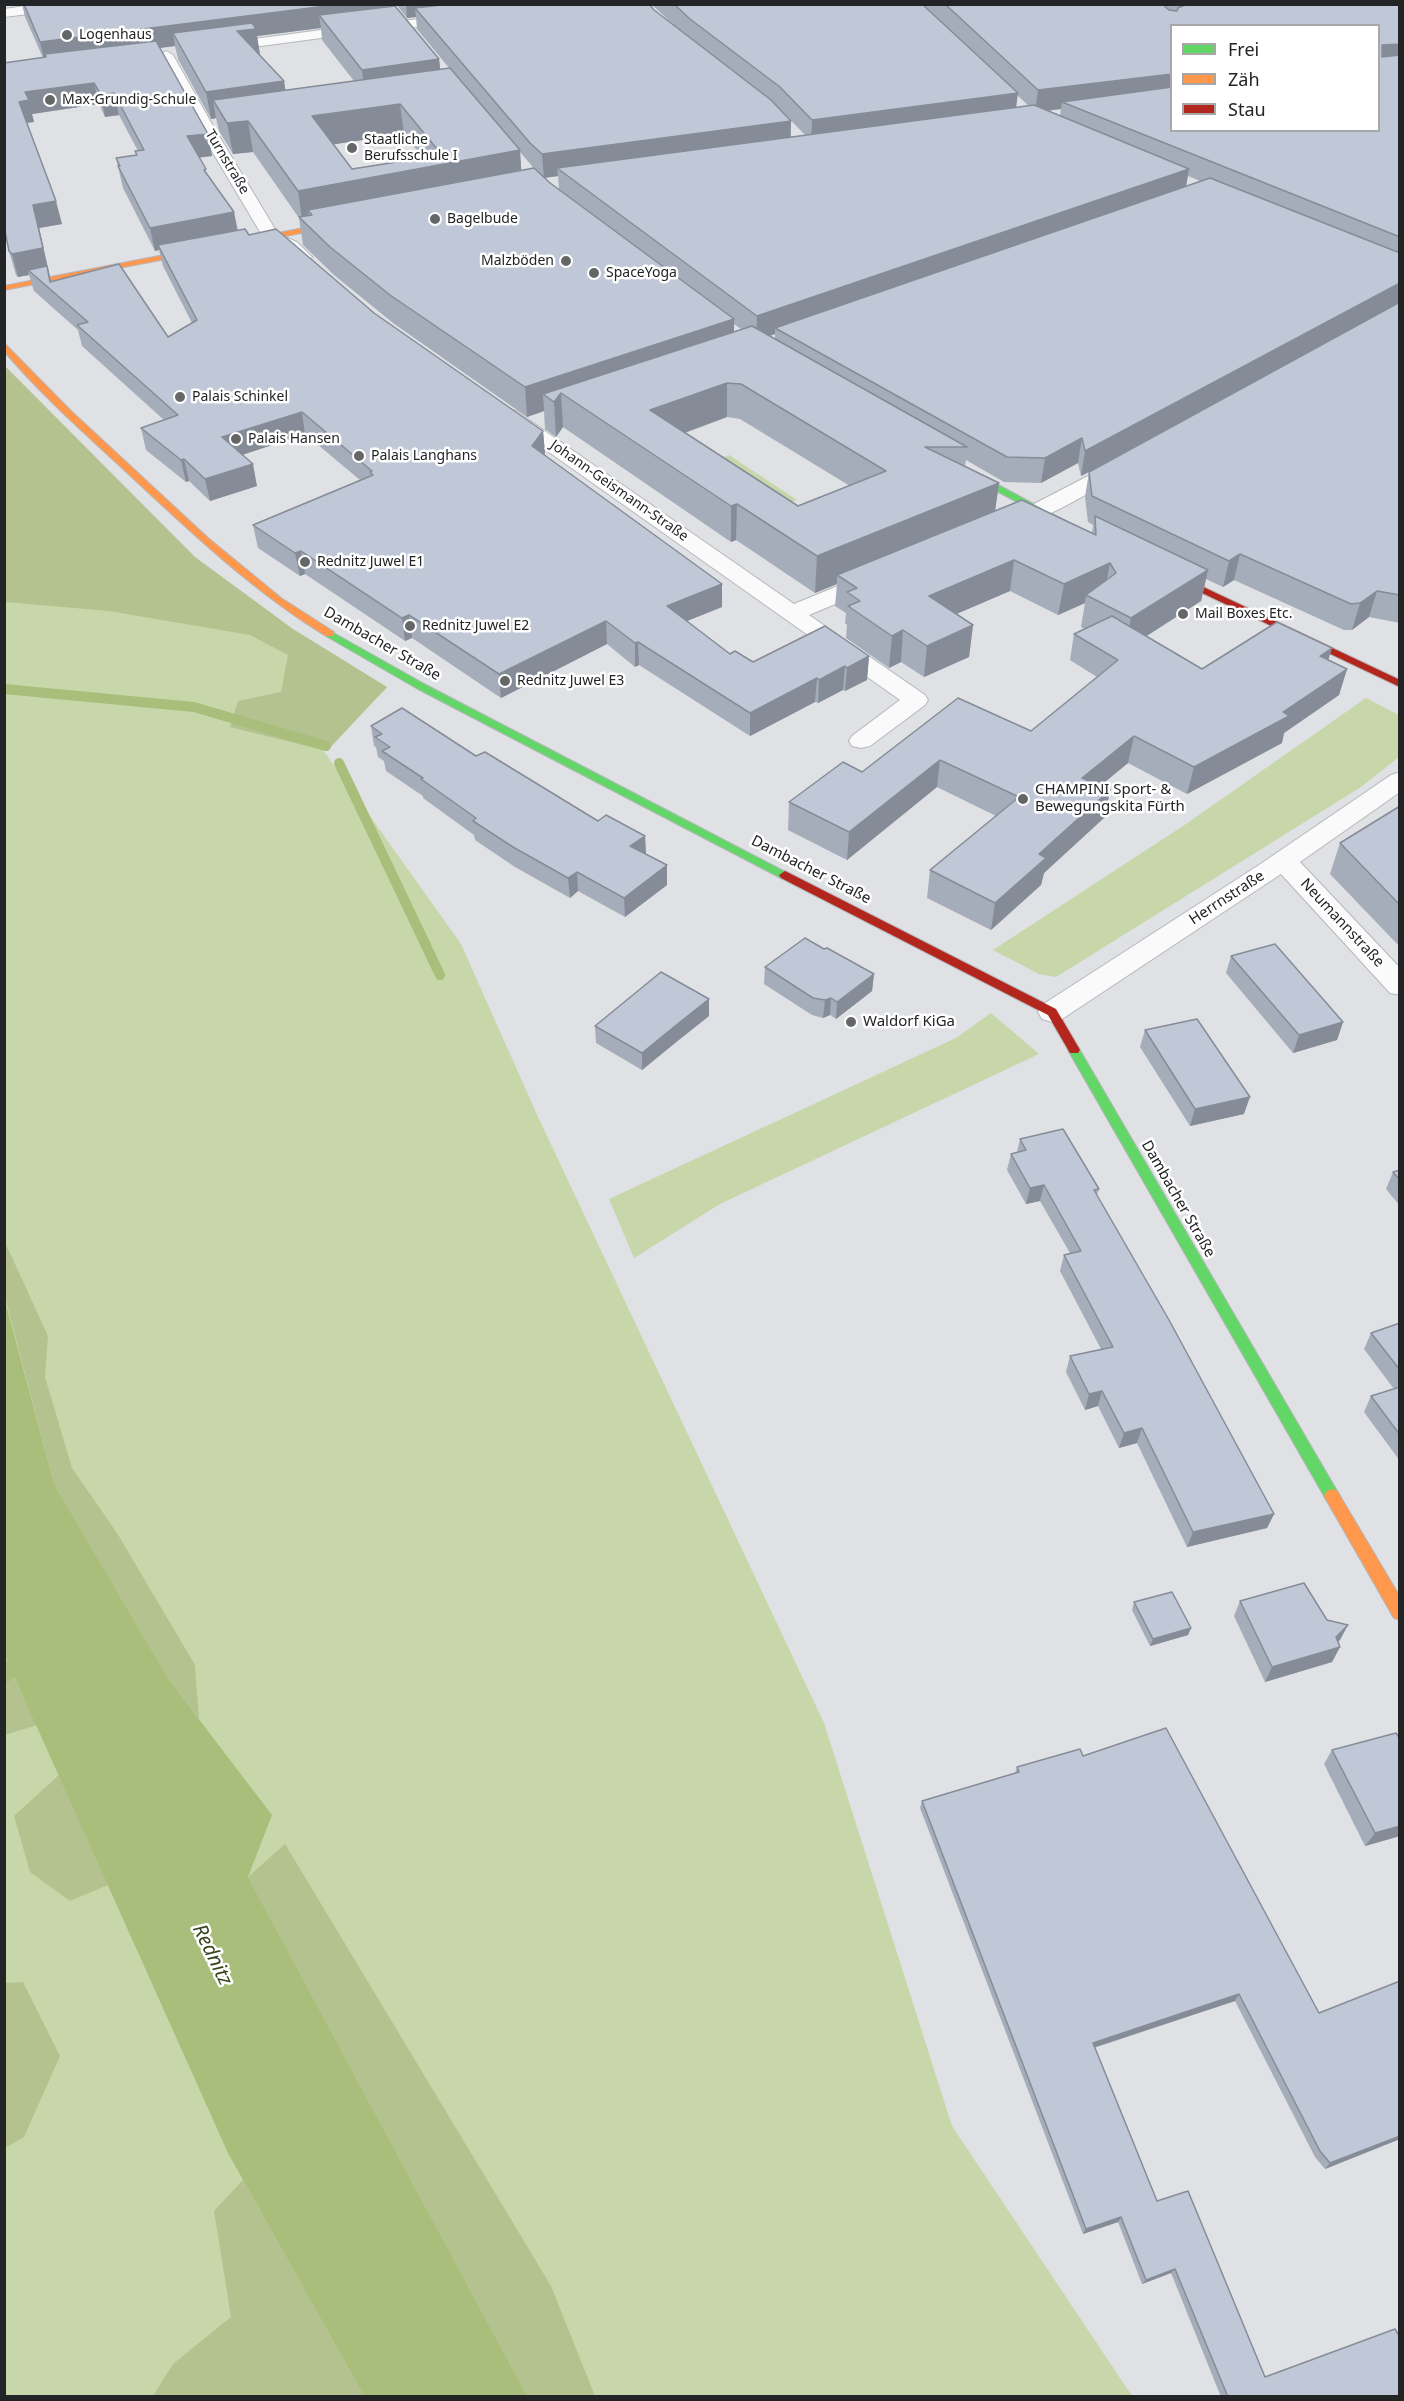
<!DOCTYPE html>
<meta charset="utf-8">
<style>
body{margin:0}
#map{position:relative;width:1404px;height:2401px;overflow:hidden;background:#dfe1e4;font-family:"Noto Sans",sans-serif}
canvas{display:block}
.frame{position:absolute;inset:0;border:6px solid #232426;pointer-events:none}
.legend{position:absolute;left:1170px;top:24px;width:210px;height:108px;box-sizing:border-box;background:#fff;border:2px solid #a7a7a8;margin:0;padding:8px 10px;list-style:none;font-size:18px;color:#232426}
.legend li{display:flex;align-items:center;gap:12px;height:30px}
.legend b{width:30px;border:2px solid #a7a7a8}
</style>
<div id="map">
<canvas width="1404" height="2401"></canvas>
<div class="frame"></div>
<ul class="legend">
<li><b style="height:8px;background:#63d668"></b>Frei</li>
<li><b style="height:8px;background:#ff974d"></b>Zäh</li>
<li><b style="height:8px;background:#b3261e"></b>Stau</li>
</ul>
</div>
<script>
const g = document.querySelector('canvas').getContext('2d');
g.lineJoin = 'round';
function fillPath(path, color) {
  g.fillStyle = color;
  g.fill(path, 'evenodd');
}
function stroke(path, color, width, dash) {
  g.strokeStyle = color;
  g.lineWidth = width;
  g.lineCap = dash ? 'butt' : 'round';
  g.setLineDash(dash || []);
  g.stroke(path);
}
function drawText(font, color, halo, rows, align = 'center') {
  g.font = font + ' "Noto Sans",sans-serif';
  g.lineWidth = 5;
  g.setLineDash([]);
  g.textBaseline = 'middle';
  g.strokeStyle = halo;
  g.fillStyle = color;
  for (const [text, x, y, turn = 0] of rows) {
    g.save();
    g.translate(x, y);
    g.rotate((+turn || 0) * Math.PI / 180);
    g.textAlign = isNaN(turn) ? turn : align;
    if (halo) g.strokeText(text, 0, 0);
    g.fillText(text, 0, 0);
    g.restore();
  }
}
const green = new Path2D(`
 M4 372 191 560 284 630 386 689 323 750 461 944 539 1119 824 1723 952 2126 1132 2396H5Z
 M729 455 797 500 776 508 708 463Z
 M1366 698 1399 715V757L1361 787 1056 977 1039 974 993 950 1186 824Z
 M991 1013 1039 1054 720 1204 634 1258 609 1199 956 1038Z`);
const forest = new Path2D(`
 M5 366 195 557 293 629 387 687 327 751 230 727 238 701 281 692 288 655 250 635 109 611 5 602Z
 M4 1240 48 1336 45 1377 72 1468 117 1533 195 1665 199 1719 169 1680 54 1484 5 1297Z
 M4 1656 37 1725 5 1735H4Z
 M59 1775 108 1885 70 1901 30 1872 14 1816Z
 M285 1844 551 2286 595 2396H527L248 1877Z
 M23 1982 60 2056 24 2137 5 2148V1983Z
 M243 2180 364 2396H153L173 2364 231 2317 214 2211Z`);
const water = new Path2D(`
 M4 1297 54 1484 169 1680 272 1815 248 1877 527 2396H364L228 2153 5 1656Z`);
const streamFar1 = new Path2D(`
 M4 689 194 707 326 746
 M339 763 440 975`);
const stream = new Path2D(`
 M4 1675 24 1658`);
const street = new Path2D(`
 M39 4H84L77 8 4 17V9Z
 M458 16 465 20 463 23 374 31 216 52 209 48 216 44 374 23Z
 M166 51 173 55 213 126 278 234 297 242 312 257 309 261H297L285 250 266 241 263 237 197 126 159 55Z
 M509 409 516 411 794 604 867 574 875 572 883 574 886 579 883 584 809 615 925 695 928 700 925 705 870 746 861 748 852 746 849 741 852 736 900 700 502 419 499 415 502 411Z
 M1125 457 1132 459 1135 463 1132 467C1107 482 1028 533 1002 527L999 522 1002 517 1030 506Z
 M1400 772V792L1300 862 1400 968V995L1390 993 1281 874 1062 1019 1052 1022 1042 1019 1038 1012 1042 1005 1259 865 1391 775Z`);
const fast = new Path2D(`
 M957 466H963L1065 521 1057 523 957 470Z
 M330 631 426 685 791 875 785 879 781 878 418 689 326 636V632Z
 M1074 1046 1078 1047 1337 1491 1340 1496 1337 1501 1332 1503 1327 1501 1068 1050Z`);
const slow = new Path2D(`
 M345 220 349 222 348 224 4 290V286Z
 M4 343 71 411 208 538 281 598 334 632V636H326C255 592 196 537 135 480 90 438 44 398 4 351Z
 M1332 1489 1337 1491 1400 1597V1620L1394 1618 1327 1501 1324 1496 1327 1491Z`);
const jam = new Path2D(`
 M1163 568 1400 680V687L1160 573V569Z
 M785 871 1056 1009 1080 1050 1078 1053H1070L1048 1015 781 878 779 875Z`);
const wall = new Path2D(`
 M22 4H386L387 7 439 59 440 69 449 68 417 29 416 17 407 18 396 4H649L654 10 675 26 651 4H1400V623L1369 617 1352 630H1344L1234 580 1223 587 1206 579 1201 601 1146 636 1202 669 1328 660 1347 669 1339 695 1284 733 1282 743 1187 794 1128 763 1100 786 1110 790 1105 817 1044 873 1041 885 991 930 927 898 930 870 996 816 937 787 847 860 788 830 789 802 862 772 1031 731 1097 677 1070 660 1074 634 1085 629 1081 627 1085 603 1058 615 1010 591 956 614 973 625 969 657 924 677 901 662 889 668 846 638 847 625 845 623 846 613 835 606 837 584 815 593 736 540 731 542 563 427 556 437 545 429 544 411 527 417 393 323 334 275 303 245 299 218 253 152 233 154 219 131 216 118 211 119 178 59 175 46 160 48 208 134 212 156 199 158 207 174 234 212 238 230 249 235 374 313 543 431 545 453 544 454 722 607 687 621 730 654 753 662 869 656 867 680 845 691 843 690 818 703 815 702 750 736 639 665 635 667 607 644 501 698 412 638 405 641 305 574 300 576 258 548 253 525 360 480 305 434 242 455 257 486 210 501 189 481 186 482 146 450 141 428 164 420 82 346 78 330 34 291 29 275 18 277 16 275 9 251 4 63 43 58 25 17ZM1172 26 1378 130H1172ZM321 28 322 40 354 81 285 91 284 81 259 55H260L257 36ZM1017 95 1029 106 1016 108ZM99 104 105 117 119 115 138 151H135L136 155 116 158 123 188 155 251 159 250 163 266 192 323 168 337 51 282 39 228 62 224 27 123 34 122 32 114ZM779 108 805 135 791 137V121ZM1061 109 1060 116 1047 111ZM404 134 423 158 352 169 333 144ZM520 152 532 166 533 168 521 170ZM558 176 559 189 544 178ZM1188 176 1193 178 1200 181 1186 186ZM734 324 741 329 734 332ZM775 334V339L769 336ZM727 417 740 419 850 486 798 506 685 433ZM966 460 1004 482 1041 483 1078 463 1081 476 1089 472 1085 497 1088 522 1093 525 1092 533 995 511 999 483 965 466Z
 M371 726 476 756 598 821 645 836 646 854 667 885 625 917 578 891 570 898 515 867 475 840 474 835 423 798V796L386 771 384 761 378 757 376 747 374 746Z
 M1400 806V947L1330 874 1340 843Z
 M824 949 874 974 872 991 836 1019 830 1015 823 1018 812 1015 764 984 765 967Z
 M1231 956 1343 1022 1337 1040 1293 1053 1226 973Z
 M709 1016 680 1039 642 1070 596 1043 595 1026Z
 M1145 1030 1244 1114 1190 1126 1140 1047Z
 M1020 1139 1099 1189 1097 1195 1274 1514 1267 1528 1187 1547 1137 1443 1119 1448 1098 1406 1085 1410 1066 1372 1070 1356 1101 1349 1060 1271 1064 1255 1070 1253 1040 1201 1026 1204 1007 1170 1011 1154 1017 1152Z
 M1400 1170V1206L1386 1189 1393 1172Z
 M1400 1323V1461L1364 1412 1371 1396 1394 1389 1364 1349 1371 1333Z
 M1240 1601 1327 1620 1348 1625 1338 1641 1340 1647 1332 1662 1265 1682 1234 1616Z
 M1134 1602 1191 1628 1188 1635 1150 1646 1132 1610Z
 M1332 1750 1400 1836 1365 1846 1324 1764Z
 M1083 1756 1319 2013 1400 1981V2139L1325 2169 1315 2157 1235 2001 1094 2048 1157 2201 1265 2377 1400 2397H1221L1171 2273 1142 2284 1118 2222 1083 2234 920 1808 922 1801 1015 1773 1017 1767Z`);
const shadedWall = new Path2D(`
 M4 4H19L4 6Z
 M341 4H386L388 19 319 15 321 28 257 36 260 55 241 57 173 33 175 46 48 62 45 54 47 62 45 63 40 42Z
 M406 4H548L415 8 416 17 407 18Z
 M1400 44V64L1378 66 1382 45Z
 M439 59 442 85 365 96 362 70Z
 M1172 74V95L1062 102 1061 109 1035 112 1038 90Z
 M284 81 288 107 213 100 216 118 211 119 206 92Z
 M94 83 99 104 32 114 34 122 24 123 19 102 25 92Z
 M114 93 119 115 105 117 101 95Z
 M1018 93 1015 115 811 142 812 120Z
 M400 104 404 134 316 147 312 116Z
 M248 121 253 152 233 154 227 123Z
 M791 121 790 145 557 168 558 176 544 178 542 154Z
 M208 134 212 156 191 158 187 136Z
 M520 150 522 182 308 210 310 222 302 220 298 191Z
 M1189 169 1185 192 775 328V334L756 341 757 316Z
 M56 201 62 224 39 228 53 291 28 270 29 275 18 277 12 254 33 205Z
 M234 212 238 235 158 245 159 250 155 251 150 228Z
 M1400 283 1399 304 1081 476 1085 451Z
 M734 319V348L561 393 563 427 556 437 554 402 543 394 544 411 527 417 525 387Z
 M727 383V417L651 445 650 410Z
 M302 412 305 434 227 460 222 437Z
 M543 431 545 453 534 468 532 446Z
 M1082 438 1078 463 1041 483 1045 458Z
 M184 459 189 481 186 482 181 460Z
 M253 464 257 486 210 501 205 479Z
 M999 483 994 518 837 575V584L815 593 817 556Z
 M737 504 736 540 731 542V506Z
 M301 551 305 574 300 576 295 553Z
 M1240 554 1234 580 1223 587 1229 561Z
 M1014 560 1010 591 926 627 929 596Z
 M1110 563 1104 594 1086 595 1085 603 1058 615 1064 584Z
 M1208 570 1201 601 1125 650 1131 618Z
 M722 584V607L667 629V606Z
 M1377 591 1369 617 1352 630 1360 603Z
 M409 615 412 638 405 641 402 618Z
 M606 621 607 644 501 698 499 674Z
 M973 625 969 657 924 677 927 646Z
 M903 630 901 662 889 668 892 636Z
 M638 642 639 665 635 667V643Z
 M1332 648 1324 674 1320 656Z
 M869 656 867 680 845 691 847 668Z
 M845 666 843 690 818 703 819 680Z
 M1347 669 1339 695 1284 733 1282 743 1187 794 1194 767 1283 712Z
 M817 678 815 702 750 736V713Z
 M1134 736 1128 763 1077 805 1082 778Z
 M940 760 937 787 847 860 849 832Z
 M1110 790 1105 817 1044 873 1041 885 991 930 995 903 1039 854Z
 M645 836 646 855 630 846Z
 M667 865V885L625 917 624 898Z
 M577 872 578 891 570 898 568 878Z
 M874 974 872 991 836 1019 837 1002Z
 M831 998 830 1015 823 1018 825 1000Z
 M709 999V1016L680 1039 642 1070V1053L680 1022Z
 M1343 1022 1337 1040 1293 1053 1299 1035Z
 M1250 1097 1244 1114 1190 1126 1195 1109Z
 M1044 1185 1040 1201 1026 1204 1030 1188Z
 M1102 1391 1098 1406 1085 1410 1089 1394Z
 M1142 1428 1137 1443 1119 1448 1124 1433Z
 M1274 1514 1267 1528 1187 1547 1193 1532Z
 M1348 1625 1340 1640 1329 1650 1340 1647 1332 1662 1265 1682 1272 1667 1336 1637Z
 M1191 1628 1188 1635 1150 1646 1153 1639Z
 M1400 1826V1836L1365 1846 1375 1833Z
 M1239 1994 1235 2001 1089 2049 1093 2043Z
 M1400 2136V2139L1325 2169 1330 2163Z
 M1121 2217 1118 2222 1083 2234 1086 2229Z
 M1175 2269 1171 2273 1142 2284 1146 2280Z`);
const building = new Path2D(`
 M24 4H342L40 42Z
 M450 4H649L654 10 771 100 791 121 542 154 530 143 415 8Z
 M674 4H922L1018 93 812 120 780 87 690 19Z
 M945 4H1162L1169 10 1177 11 1178 8 1185 5 1184 4H1400V44L1382 45V57L1400 55V237L1062 102 1172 87V130H1378V26H1172V74L1038 90Z
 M395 6 439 59 362 70 319 15Z
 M252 23 256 29 237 31 284 81 206 92 173 33Z
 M156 41 208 134 187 136 206 169 204 170 234 212 150 228 118 166H120L116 158 137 155 135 151 144 150 114 93 101 95 94 83 25 92 29 100 19 102 56 201 33 205 43 248 12 254 9 251 4 226V63L46 57 45 54Z
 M450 68 520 150 298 191 248 121 227 123 213 100ZM400 104 442 155 352 169 312 116Z
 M1034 105 1189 169 757 316 557 168Z
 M534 168 550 183 734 319 525 387 390 295 330 247 299 217 312 215 308 210Z
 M1210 178 1400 253V283L1085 451 1082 438 1045 458 1007 457 775 328Z
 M245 229 249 235 276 229 374 313 543 431 532 446 722 584 667 606 730 654 735 651 753 662 825 626 869 656 847 668 845 666 819 680 817 678 750 713 638 642 635 643 606 621 499 674 409 615 402 618 301 551 295 553 253 525 373 475 370 472 372 471 302 412 222 437 253 464 205 479 184 459 181 460 141 428 178 415 77 325 88 322 28 270 47 266 50 282 119 264 168 337 197 320 158 245Z
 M1400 302V595L1377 591 1360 603 1351 604 1240 554 1229 561 1092 496 1089 472Z
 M752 326 967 447H925L999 483 817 556 737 504 731 506 561 393 554 402 543 394ZM727 383 741 384 886 471 798 506 650 410Z
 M1022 500 1096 535 1095 516 1208 570 1131 618 1086 595 1116 573 1110 563 1064 584 1014 560 929 596 973 625 927 646 903 630 892 636 848 606 860 601 847 592 857 588 837 575Z
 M1112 616 1202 669 1277 622 1332 648 1320 656 1347 669 1283 712 1289 716 1194 767 1134 736 1082 778 1110 790 1039 854 1046 858 995 903 930 870 1019 797 940 760 849 832 789 802 843 762 862 772 958 698 1031 731 1118 660 1074 634Z
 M402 708 476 756 485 752 598 821 606 815 645 836 630 846 667 865 624 898 577 872 568 878 513 847 473 821 476 818 421 779 423 778 382 751 390 747 375 737 382 734 371 726Z
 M1400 806V905L1340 843Z
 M805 938 824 949 827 948 874 974 837 1002 831 998 825 1000 813 998 765 967Z
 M1275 944 1343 1022 1299 1035 1231 956Z
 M661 972 709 999 680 1022 642 1053 595 1026Z
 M1197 1019 1250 1097 1195 1109 1145 1030Z
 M1063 1129 1099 1189 1094 1190 1169 1320 1274 1514 1193 1532 1142 1428 1124 1433 1102 1391 1089 1394 1070 1356 1113 1347 1064 1255 1081 1251 1044 1185 1030 1188 1011 1154 1026 1150 1020 1139Z
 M1400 1170V1180L1393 1172Z
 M1400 1323V1370L1371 1333Z
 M1400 1387V1435L1371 1396Z
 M1304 1583 1327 1620 1348 1625 1336 1637 1340 1647 1272 1667 1240 1601Z
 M1172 1592 1191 1628 1153 1639 1134 1602Z
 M1166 1728 1319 2013 1400 1981V2136L1330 2163 1320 2151 1239 1994 1093 2043 1157 2201 1188 2191 1265 2377 1395 2329 1400 2337V2397H1228L1175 2269 1146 2280 1121 2217 1086 2229 922 1801 1019 1772 1017 1767 1080 1749 1083 1756Z
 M1396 1733 1400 1739V1826L1375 1833 1332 1750Z`);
const markers = [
 [67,35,6,"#656668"],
 [50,100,6,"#656668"],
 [352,148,6,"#656668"],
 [435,219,6,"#656668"],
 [566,261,6,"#656668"],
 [594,273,6,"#656668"],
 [180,397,6,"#656668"],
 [236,439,6,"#656668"],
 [359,456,6,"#656668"],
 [305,562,6,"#656668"],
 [1183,614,6,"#656668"],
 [410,626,6,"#656668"],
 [505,681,6,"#656668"],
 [1023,799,6,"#656668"],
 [851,1022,6,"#656668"]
];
const farPoinames = [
 ["Logenhaus",79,35],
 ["Max-Grundig-Schule",62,100],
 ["Staatliche",364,140],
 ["Berufsschule I",364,156],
 ["Bagelbude",447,219],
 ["Malzböden",554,261,"right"],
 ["SpaceYoga",606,273],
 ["Palais Schinkel",192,397],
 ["Palais Hansen",248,439],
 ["Palais Langhans",371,456],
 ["Rednitz Juwel E1",317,562],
 ["Mail Boxes Etc.",1195,614],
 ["Rednitz Juwel E2",422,626],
 ["Rednitz Juwel E3",517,681]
];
const farStreetnames = [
 ["Turnstraße",227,162,59],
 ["Johann-Geismann-Straße",619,491,35]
];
const streetNames = [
 ["Dambacher Straße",382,644,30],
 ["Dambacher Straße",811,870,27],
 ["Herrnstraße",1227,898,-33],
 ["Neumannstraße",1342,923,47],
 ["Dambacher Straße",1178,1199,60]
];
const poiNames = [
 ["CHAMPINI Sport- &",1035,790],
 ["Bewegungskita Fürth",1035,807],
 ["Waldorf KiGa",863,1022]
];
const nearWaternames = [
 ["Rednitz",212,1955,64]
];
fillPath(green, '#c8d7a9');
fillPath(forest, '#b3c28f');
fillPath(water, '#aabe7c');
stroke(streamFar1, '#aabe7c', 10);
stroke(stream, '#aabe7c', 16);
stroke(street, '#b6b7ba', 2);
stroke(fast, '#b6b7ba', 2);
stroke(slow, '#b6b7ba', 2);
stroke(jam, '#b6b7ba', 2);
fillPath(street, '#fafafb');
fillPath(fast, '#63d668');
fillPath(slow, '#ff974d');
fillPath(jam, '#b3261e');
fillPath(wall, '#a5acba');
fillPath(shadedWall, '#868c97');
fillPath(building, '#c0c8d8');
stroke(building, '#868c97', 1.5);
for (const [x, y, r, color] of markers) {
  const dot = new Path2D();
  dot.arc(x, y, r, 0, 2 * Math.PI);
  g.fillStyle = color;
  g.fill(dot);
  stroke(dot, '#fff', 2);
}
drawText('14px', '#232426', '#fff', farPoinames, 'left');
drawText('14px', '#232426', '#fff', farStreetnames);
drawText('15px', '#232426', '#fff', streetNames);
drawText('15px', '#232426', '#fff', poiNames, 'left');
drawText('italic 20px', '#38431b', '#fff', nearWaternames);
</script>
